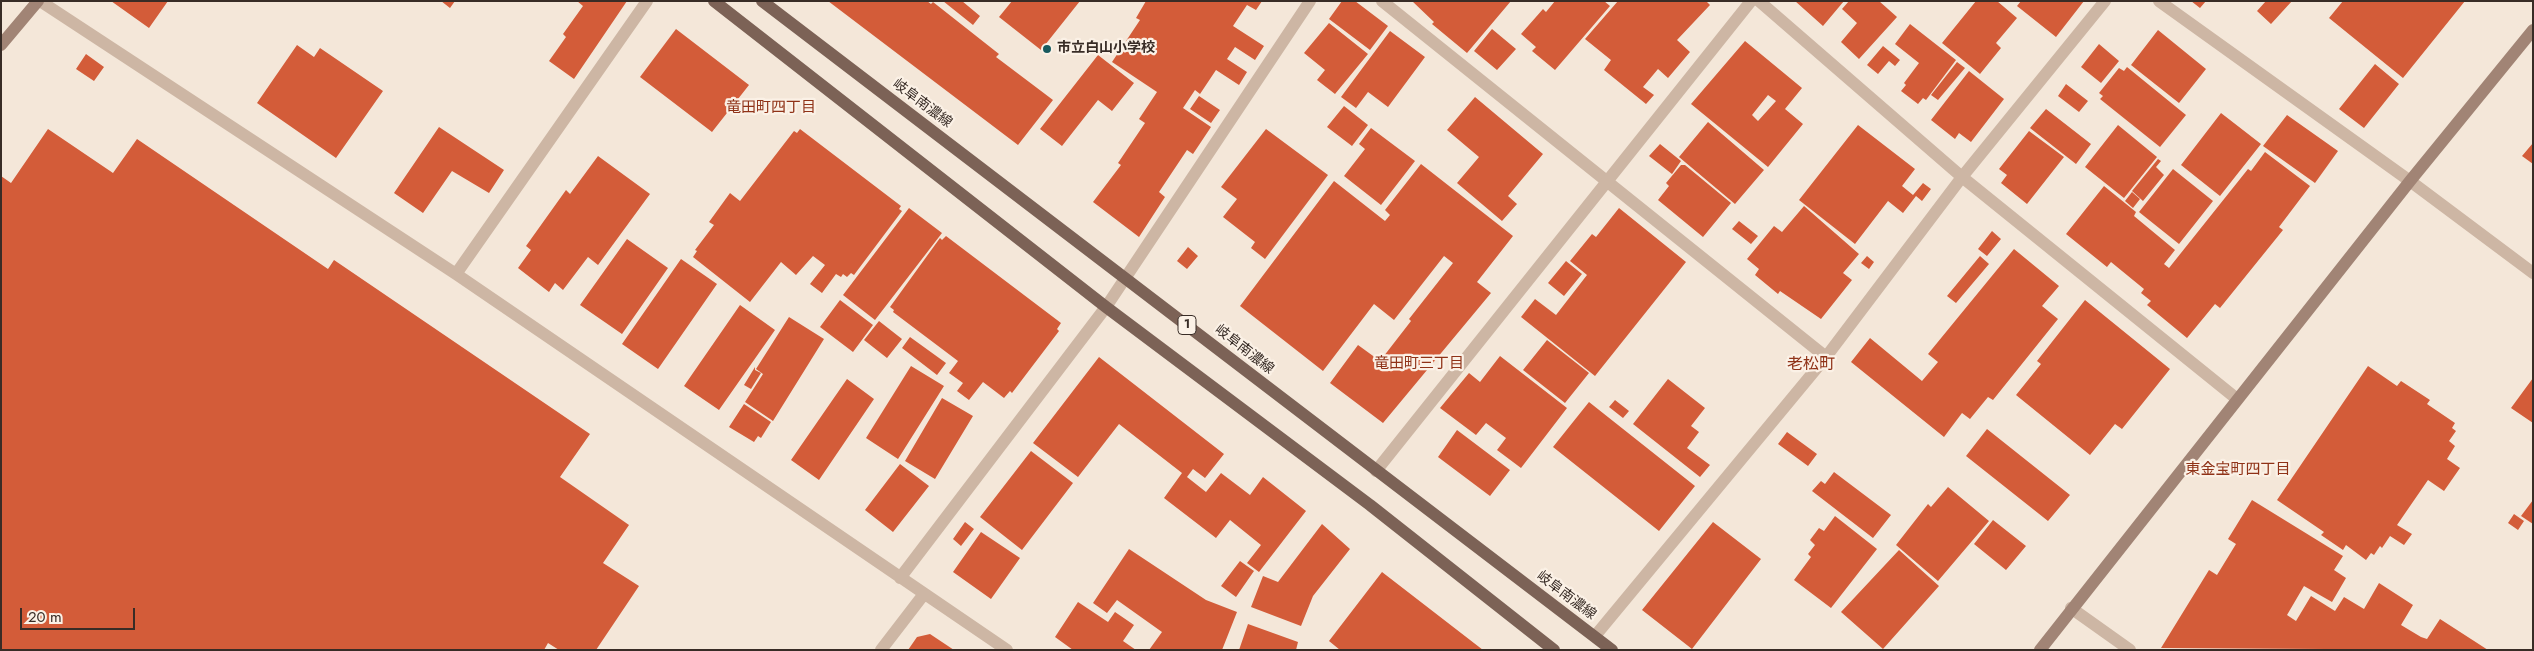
<!DOCTYPE html>
<meta charset="utf-8">
<style>
body{margin:0}
#map{position:relative;width:2534px;height:651px;overflow:hidden;background:#f4e7d9;font-family:Jost,sans-serif}
canvas{display:block}
.frame{position:absolute;inset:0;border:2px solid #382c26;pointer-events:none}
.scale{position:absolute;left:20px;top:608px;width:115px;height:22px;box-sizing:border-box;border:2px solid #382c26;border-top:0;padding-left:6px;font-size:15px;line-height:18px;white-space:nowrap;color:#382c26;-webkit-text-stroke:4px #fbf1e6;paint-order:stroke}
</style>
<div id="map">
<canvas width="2534" height="651"></canvas>
<div class="frame"></div>
<div class="scale">20 m</div>
</div>
<script>
const g = document.querySelector('canvas').getContext('2d');
g.lineJoin = 'round';
function fillPath(path, color) {
  g.fillStyle = color;
  g.fill(path, 'evenodd');
}
function stroke(path, color, width, dash) {
  g.strokeStyle = color;
  g.lineWidth = width;
  g.lineCap = dash ? 'butt' : 'round';
  g.setLineDash(dash || []);
  g.stroke(path);
}
function drawText(font, color, halo, rows, align = 'center') {
  g.font = font + ' Jost,"Noto Sans JP",sans-serif';
  g.lineWidth = 4.5;
  g.setLineDash([]);
  g.textBaseline = 'middle';
  g.strokeStyle = halo;
  g.fillStyle = color;
  for (const [text, x, y, turn = 0] of rows) {
    g.save();
    g.translate(x, y);
    g.rotate((+turn || 0) * Math.PI / 180);
    g.textAlign = isNaN(turn) ? turn : align;
    if (halo) g.strokeText(text, 0, 0);
    g.fillText(text, 0, 0);
    g.restore();
  }
}
const building = new Path2D(`
 M111 1H168L149 28Z
 M441 1H455L450 8Z
 M577 1H627L574 79 549 61 566 37 563 34 583 6Z
 M828 1H927L931 4 933 2 999 54 996 57 1053 100 1018 145Z
 M943 1H962L980 16 973 25Z
 M1012 1H1080L1041 50 999 17Z
 M1146 1H1262L1256 10 1247 5 1233 26 1264 46 1255 60 1235 47 1227 59 1247 72 1239 85 1216 70 1200 94 1195 90 1183 108 1211 127 1193 154 1187 150 1159 192 1165 197 1139 237 1093 202 1121 165 1118 163 1145 123 1139 119 1157 92 1112 62 1140 20 1136 18Z
 M1342 1H1355L1388 26 1370 50 1329 19Z
 M1412 1H1511L1467 53 1432 24 1434 22Z
 M1555 1H1604L1610 6 1555 70 1532 51 1536 47 1521 34 1543 9 1546 12Z
 M1618 1H1706L1710 5 1677 40 1690 52 1668 78 1658 69 1643 87 1654 95 1646 104 1604 70 1611 60 1585 39Z
 M1795 1H1844L1823 26Z
 M1849 1H1879L1897 17 1859 59 1841 42 1857 23 1842 9Z
 M1976 1H1997L2017 18 1996 43 2001 48 1980 74 1942 43Z
 M2021 1H2084L2056 37 2017 6Z
 M2191 1H2206L2200 8Z
 M2266 1H2292L2271 24 2257 11Z
 M2343 1H2465L2403 78 2329 18Z
 M1329 23 1368 54 1335 94 1317 80 1325 70 1304 53Z
 M1910 24 1956 60 1926 100 1923 98 1918 104 1901 91 1906 85 1904 83 1919 63 1895 44Z
 M676 29 749 85 712 132 640 77Z
 M1492 29 1516 49 1497 70 1474 51Z
 M2158 30 2206 69 2179 103 2131 65Z
 M1390 31 1425 57 1388 107 1368 92 1356 108 1341 97Z
 M1745 41 1802 88 1785 109 1803 124 1768 167 1691 104ZM1768 95 1776 101 1758 121 1752 115Z
 M2099 44 2119 61 2101 83 2081 67Z
 M297 45 314 57 320 48 383 91 336 158 257 103Z
 M1883 46 1900 60 1895 66 1889 61 1878 74 1867 65Z
 M86 54 104 67 94 81 76 69Z
 M1098 55 1134 83 1112 111 1098 100 1062 146 1040 129Z
 M1957 62 1965 68 1938 100 1931 95Z
 M2375 64 2399 84 2364 128 2339 109Z
 M2127 67 2186 115 2160 147 2100 99 2103 96 2099 93 2119 68 2124 71Z
 M1969 71 2004 99 1971 142 1959 133 1955 139 1931 120Z
 M2066 84 2088 101 2079 112 2058 96Z
 M1199 96 1220 110 1211 123 1190 109Z
 M1475 97 1543 154 1508 196 1517 204 1502 221 1457 183 1479 157 1447 130Z
 M1344 106 1368 125 1352 146 1327 127Z
 M2046 109 2091 144 2076 164 2030 128Z
 M2221 113 2261 144 2220 196 2181 165Z
 M2287 115 2338 151 2315 183 2263 146Z
 M1708 122 1764 170 1735 204 1679 157Z
 M1858 125 1915 169 1902 186 1913 195 1923 183 1931 189 1922 201 1916 196 1903 213 1888 201 1855 244 1799 200Z
 M2118 125 2157 157 2124 198 2085 167Z
 M439 127 504 170 489 193 452 171 423 213 394 193Z
 M1371 128 1415 161 1381 205 1344 176 1365 149 1359 144Z
 M48 129 113 173 137 139 328 269 334 260 590 434 560 477 629 525 603 563 639 586 596 650H559L548 643 544 650H1V176L11 183Z
 M800 129 901 206 899 209 902 211 854 275 851 273 847 277 843 274 841 277 836 274 822 293 810 284 825 265 813 256 796 275 781 262 750 302 693 257 697 251 695 250 714 225 709 222 730 193 740 201 794 131 797 133Z
 M1266 129 1328 175 1265 259 1251 248 1255 242 1223 217 1237 199 1221 187Z
 M2029 131 2064 157 2027 204 2001 183 2007 175 1999 169Z
 M2533 143V164L2522 156Z
 M1660 144 1681 161 1672 174 1649 156Z
 M2265 152 2310 186 2279 227 2283 230 2220 308 2215 304 2187 338 2147 305 2151 301 2141 293 2144 289 2111 262 2107 267 2066 234 2104 186 2136 212 2134 216 2175 250 2164 264 2169 268 2248 169 2251 171Z
 M598 156 650 194 598 265 588 257 563 290 555 283 549 292 518 268 531 250 526 246 566 190 570 194Z
 M2158 159 2161 161 2156 167 2164 175 2143 201 2132 191Z
 M1421 164 1513 236 1477 282 1491 293 1383 423 1330 383 1358 345 1380 361 1411 321 1409 319 1453 263 1444 256 1394 320 1374 304 1323 371 1240 306 1334 181 1385 221 1390 215 1385 210Z
 M1681 165H1685L1731 203 1703 237 1658 200 1669 186 1666 183Z
 M2173 169 2213 201 2179 244 2139 212Z
 M2132 192 2140 199 2133 208 2125 201Z
 M1804 206 1859 254 1843 273 1852 280 1821 319 1780 291 1778 294 1755 275 1759 269 1747 259 1774 226 1782 232Z
 M909 208 942 233 875 320 843 295Z
 M1619 208 1686 262 1595 376 1521 317 1535 299 1556 315 1587 275 1570 261 1592 234 1596 237Z
 M1739 221 1758 236 1751 244 1732 229Z
 M1992 231 2001 239 1987 256 1978 249Z
 M946 236 1061 323 1057 329 1059 331 1012 393 1010 391 1004 398 983 382 969 400 957 391 963 383 949 373 958 361 893 312 894 310 890 307 940 238 942 240Z
 M627 239 668 268 622 334 580 305Z
 M1188 247 1198 256 1187 269 1177 261Z
 M2014 249 2059 286 2042 306 2058 319 1993 400 1988 397 1970 419 1962 413 1944 437 1851 362 1870 338 1922 381 1938 362 1928 354Z
 M1867 256 1874 262 1869 269 1861 263Z
 M1980 256 1989 264 1956 303 1947 296Z
 M681 259 717 284 658 369 622 344Z
 M1566 261 1582 274 1564 296 1548 283Z
 M840 300 873 325 853 352 820 327Z
 M2085 300 2170 369 2122 429 2115 424 2090 455 2016 395 2041 364 2037 361Z
 M740 305 775 330 719 410 684 386Z
 M789 317 824 339 773 421 745 402 763 374 756 369Z
 M879 321 902 339 887 358 864 340Z
 M910 337 946 363 937 375 902 348Z
 M1547 340 1589 373 1565 403 1523 370Z
 M1500 356 1567 408 1521 468 1497 450 1506 438 1486 423 1476 435 1440 408 1469 373 1480 382Z
 M1099 357 1224 454 1205 478 1193 469 1187 477 1206 492 1221 473 1250 495 1263 477 1306 511 1259 572 1247 563 1261 545 1230 520 1216 538 1164 498 1182 473 1119 424 1078 477 1033 443Z
 M911 366 944 386 898 459 866 438Z
 M2368 366 2397 386 2401 381 2430 400 2427 404 2455 423 2452 428 2456 431 2449 441 2455 446 2447 459 2460 468 2444 491 2428 480 2397 525 2412 534 2404 545 2390 536 2382 548 2380 546 2374 555 2371 553 2366 560 2346 545 2343 550 2321 535 2324 532 2277 500Z
 M755 367V370L761 373 751 389 744 385Z
 M2533 378V423L2511 408Z
 M847 379 874 399 819 480 791 460Z
 M1668 379 1705 408 1691 426 1699 432 1687 448 1710 465 1700 477 1633 424Z
 M942 398 973 416 935 479 905 461Z
 M1615 400 1629 411 1623 418 1609 407Z
 M1589 402 1695 486 1659 531 1553 447Z
 M744 404 771 422 761 438 758 436 754 442 729 427Z
 M1987 429 2070 495 2048 521 1966 456Z
 M1457 430 1510 470 1490 496 1438 457Z
 M1787 432 1817 454 1808 466 1778 444Z
 M1031 451 1073 483 1022 550 980 517Z
 M900 464 929 486 893 532 865 510Z
 M1834 472 1891 515 1873 538 1812 491 1821 481 1825 484Z
 M1948 487 1989 521 1938 581 1896 545 1928 504 1931 507Z
 M2252 500 2343 556 2334 570 2346 578 2332 602 2304 586 2287 615 2296 621 2311 596 2335 611 2344 597 2364 609 2379 583 2413 605 2401 625 2421 637 2427 639 2440 619 2488 650 2161 648 2209 570 2217 575 2236 544 2228 539Z
 M2533 500V524L2521 516Z
 M2514 514 2524 521 2518 530 2508 523Z
 M1835 516 1877 549 1831 608 1794 580 1811 557 1808 554 1815 545 1810 540 1819 528 1824 531Z
 M1993 520 2026 546 2006 570 1974 544Z
 M965 522 974 529 961 546 953 539Z
 M1713 522 1761 559 1692 649 1642 610Z
 M1322 524 1350 549 1313 596 1301 626 1251 607 1263 576 1278 582Z
 M981 532 1020 558 991 599 953 572Z
 M1129 549 1206 600 1237 612 1222 650H1149L1162 632 1117 600 1107 613 1093 603Z
 M1899 550 1939 586 1883 649 1841 612Z
 M1240 561 1254 571 1236 597 1221 586Z
 M1382 572 1483 650H1340L1329 641Z
 M1078 602 1108 622 1115 612 1134 625 1123 641 1136 650H1073L1055 637Z
 M1248 624 1298 642 1296 650H1239Z
 M930 634 954 650H908L917 637Z`);
const lane = new Path2D(`
 M1382 1 1826 357`);
const street = new Path2D(`
 M40 1 456 274 1007 650
 M1759 1 1962 177 2237 399
 M2159 1 2410 181 2533 273
 M456 274 647 1
 M1376 471 1751 1
 M900 578 1106 307 1310 1
 M2071 608 2130 650
 M1595 636 1826 357 1962 177 2105 1
 M881 650 924 594`);
const secondary = new Path2D(`
 M1 45 38 1
 M2040 650 2410 181 2533 30`);
const primary = new Path2D(`
 M714 1 1106 307 1370 505 1554 650
 M762 1 1612 650`);
const markers = [
 [1047,49,5,"#175a5e"]
];
const shields = [
 [1187,325,18]
];
const shieldNames = [
 ["1",1187,325]
];
const poiNames = [
 ["市立白山小学校",1057,49]
];
const streetNames = [
 ["岐阜南濃線",922,104,37],
 ["岐阜南濃線",1244,350,38],
 ["岐阜南濃線",1566,596,37]
];
const neighbourhoodNames = [
 ["竜田町四丁目",771,108],
 ["竜田町三丁目",1419,364],
 ["東金宝町四丁目",2238,470]
];
const quarterNames = [
 ["老松町",1811,365]
];
fillPath(building, '#d35c39');
stroke(lane, '#cdb6a4', 12);
stroke(street, '#cdb6a4', 12);
stroke(secondary, '#a18475', 12);
stroke(primary, '#7c6256', 12);
for (const [x, y, r, color] of markers) {
  const dot = new Path2D();
  dot.arc(x, y, r, 0, 2 * Math.PI);
  g.fillStyle = color;
  g.fill(dot);
  stroke(dot, '#fbf1e6', 2);
}
for (const [x, y, w] of shields) {
  const box = new Path2D();
  box.roundRect(x - w / 2, y - 9.5, w, 19, 4);
  g.fillStyle = '#fbf1e6';
  g.fill(box);
  stroke(box, '#382c26', 1);
}
drawText('bold 12px', '#382c26', null, shieldNames);
drawText('bold 14px', '#382c26', '#fbf1e6', poiNames, 'left');
drawText('14px', '#382c26', '#fbf1e6', streetNames);
drawText('15px', '#8f3217', '#fbf1e6', neighbourhoodNames);
drawText('16px', '#8f3217', '#fbf1e6', quarterNames);
</script>
